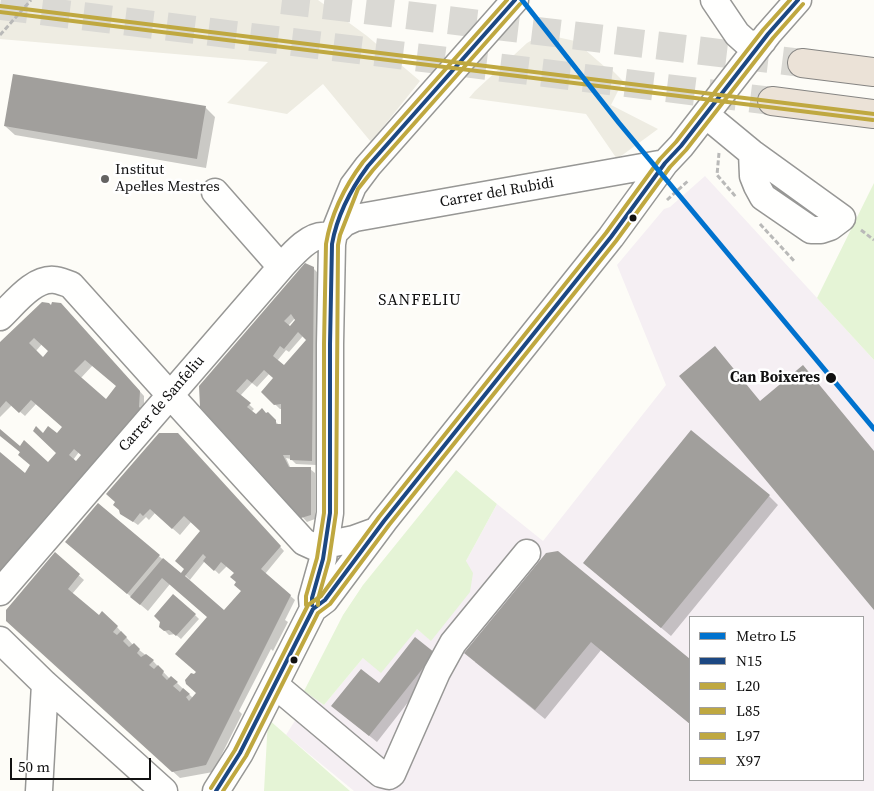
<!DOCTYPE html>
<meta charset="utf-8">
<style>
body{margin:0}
#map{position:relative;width:874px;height:791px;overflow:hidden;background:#fdfcf7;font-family:"Source Serif 4",serif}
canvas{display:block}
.legend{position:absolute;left:689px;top:616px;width:175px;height:165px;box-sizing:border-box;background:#fff;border:1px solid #a0a0a0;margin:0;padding:6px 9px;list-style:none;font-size:15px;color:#111}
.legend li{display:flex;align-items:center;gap:10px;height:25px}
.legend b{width:25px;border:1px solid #a0a0a0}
.scale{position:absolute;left:10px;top:758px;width:141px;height:22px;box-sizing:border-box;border:2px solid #111;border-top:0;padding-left:6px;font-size:15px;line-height:18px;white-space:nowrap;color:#111;-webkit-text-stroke:4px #fff;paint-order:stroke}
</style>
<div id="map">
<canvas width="874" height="791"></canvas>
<ul class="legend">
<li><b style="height:6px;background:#0072ce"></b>Metro L5</li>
<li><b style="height:6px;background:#1c4883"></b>N15</li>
<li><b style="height:6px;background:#bfa840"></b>L20</li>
<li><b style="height:6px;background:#bfa840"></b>L85</li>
<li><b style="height:6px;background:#bfa840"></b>L97</li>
<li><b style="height:6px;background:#bfa840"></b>X97</li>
</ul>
<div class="scale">50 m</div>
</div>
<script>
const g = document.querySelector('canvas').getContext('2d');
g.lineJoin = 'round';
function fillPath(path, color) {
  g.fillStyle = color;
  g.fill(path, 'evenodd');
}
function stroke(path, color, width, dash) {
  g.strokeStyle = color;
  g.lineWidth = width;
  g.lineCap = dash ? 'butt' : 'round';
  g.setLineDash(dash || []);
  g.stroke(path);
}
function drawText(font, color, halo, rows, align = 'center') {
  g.font = font + ' "Source Serif 4",serif';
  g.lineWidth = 5;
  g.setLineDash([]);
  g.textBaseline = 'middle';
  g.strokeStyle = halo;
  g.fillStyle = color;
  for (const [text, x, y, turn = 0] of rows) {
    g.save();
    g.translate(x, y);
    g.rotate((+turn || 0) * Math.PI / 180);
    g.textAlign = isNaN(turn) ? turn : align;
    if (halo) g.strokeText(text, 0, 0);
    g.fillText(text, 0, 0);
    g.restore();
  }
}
const industrial = new Path2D(`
 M705 176 874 360V791H354L286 735 311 695 324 705 363 658 417 629 431 640 466 561 497 504 543 541 666 385 617 265 664 209 670 207ZM690 617H863V780H690Z`);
const green = new Path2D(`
 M874 183V360L817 298Z
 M456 470 497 504 466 561 473 573 470 592 431 641 417 629 381 673 363 658 324 705 304 691 343 615 363 585Z
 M268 719 350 791H264Z`);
const plaza = new Path2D(`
 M8 0H318L367 36 420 81 371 142 323 84 287 114 227 103 268 62 0 39V12Z
 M543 34 575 41 605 67 611 69 623 81 611 105 658 129 617 159 586 114 469 98 475 91 527 43Z`);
const shadow = new Path2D(`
 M205 107 215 117 206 168 15 135 5 126Z
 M313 268 318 273 316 465 296 464 291 459 286 458 291 469H310L315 473V519L307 522 201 406ZM296 317 298 319 290 328 288 326ZM303 336 307 340 284 367 277 361 286 350 289 352ZM269 374 274 378 262 392 280 409H283V426H280L268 414 256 416 251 412 254 409 240 396 252 383 257 387Z
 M51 306 68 312 144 396V412L0 589V453L29 478 32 466 21 453 0 435V431L20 448 49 463 58 453 43 435H57L63 427 36 404 25 416 12 405 0 417V343ZM42 344 50 351 43 359 36 351ZM93 365 117 386 110 404 80 379ZM79 452 82 455 76 463 73 460Z
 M202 461 284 551 265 574 295 600 285 620 288 622 273 651 271 649 239 711 242 714 213 772 180 778 61 670 55 554 84 580 72 594 99 616 117 627 133 645 153 661 170 679 177 683 193 698 197 693 195 675 197 672 209 618 170 584 148 611 66 542 98 504 188 581 190 580 183 573 202 531 191 522 180 535 155 513 149 520 146 517 138 525 121 513ZM205 561 219 574 227 566 235 573 242 591 224 612 189 581Z
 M769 496 778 505 671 636 584 563Z
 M558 552 690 661V724L601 650 545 719 475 662Z
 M195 615 199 619 181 639 175 634 169 635 161 627Z
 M416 639 441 660 377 742 340 712 379 685Z`);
const building = new Path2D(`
 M13 74 206 106 197 159 4 126Z
 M305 263 314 267 312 461 290 460V455H283L289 467H311V515L301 518 200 407 199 386ZM291 314 295 320 290 326 284 321ZM298 332 306 340 284 365 273 356 280 346 284 349ZM264 370 273 378 261 392 274 405 281 404V424H276V420L268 412 266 413 262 408 256 414 247 407 251 403 236 391 247 379 252 383Z
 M42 302 49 303 51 305 52 302 61 303 140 391 139 407 142 409 0 573V452L25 473 30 465 18 455 20 452 0 436V429L20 446 24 440 48 462 56 453 33 431 36 426 43 433 48 426 57 433 62 427 31 400 19 413 6 401 0 408V342ZM34 338 48 351 43 357 29 343ZM85 360 116 386 106 399 74 371ZM74 449 81 455 76 461 69 455Z
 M715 346 760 401 803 365 874 451V610L679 376Z
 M691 430 770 495 661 628 583 563Z
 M159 433H178L281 546 261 569 291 595 206 765 172 772 6 621V610L55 552 80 574 68 589 99 615 102 611 118 626 113 632 117 635 121 631 127 637 123 641 129 647 134 643 140 649 137 653 141 657 146 654 154 660 149 665 154 669 158 665 164 671 162 675 167 680 171 676 178 682 173 686 180 692 183 688 190 694 186 697 189 701 196 693 186 684 185 680 191 673 194 674 196 672 175 654 207 617 162 578 140 605 130 597 163 558 181 573 184 569 175 561 200 531 184 516 172 529 150 509 143 516 140 513 133 522 120 514 119 510 113 505 115 502 106 494ZM203 554 206 557 203 561 214 571 221 562 234 573 230 577 236 582 234 585 241 591 224 610 185 576Z
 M98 503 160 555 127 594 65 542Z
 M558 551 690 659V724L591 642 535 710 464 653 546 553Z
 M173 594 196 614 176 636 169 630 164 631 159 627 160 622 154 616Z
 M415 637 435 653 369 736 331 706 361 669 379 683Z`);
const highwayTunnel = new Path2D(`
 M282 0 802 63
 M0 6 772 101`);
const path = new Path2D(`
 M0 35 31 0
 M719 153 717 175 736 197
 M667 200 689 180
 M760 224 795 262
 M861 230 874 240`);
const minor = new Path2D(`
 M714 0 737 34 747 43 754 44 763 41
 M706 115 752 153 842 218 830 227 821 230H811L763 197 757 186 753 176 752 153
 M215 192 281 267
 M334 233 344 223 355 218 665 163
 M0 317C14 304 34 277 55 280 61 281 66 283 71 285L170 395 304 542 315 547 354 539 376 531
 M0 592 281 267C291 256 310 233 326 236L332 244
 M313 609 312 598 323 559 330 513V344L332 244 334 233 348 198 353 186 368 166 515 0
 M0 640 45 684 164 791
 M275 685 381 774 389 776 392 774 437 672 453 643 527 553
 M39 791 45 684
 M216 791 240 753 313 609 325 600 384 521 611 237 665 163 681 146 768 34 798 0`);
const highway = new Path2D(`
 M802 63 874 72
 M772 101 874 114`);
const bus1 = new Path2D(`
 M312 605V598L323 559 330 513V344L332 244C337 216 351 189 368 166L515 0
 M216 791 240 753 313 609 325 600 384 521 611 237 665 163 681 146 768 34 798 0`);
const bus2 = new Path2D(`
 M318 605V599L329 560 336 513 338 245 340 235 358 189 373 170 520 4
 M223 791 246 756 318 613 330 604 389 525 616 241 670 167 686 150 773 38 803 4`);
const bus3 = new Path2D(`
 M306 605V596L317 558 324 513V344L326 244C331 214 345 186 363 162L507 0
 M211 788 235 750 308 605 321 596 379 517 606 233 660 159 676 142 763 30 790 0`);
const bus4 = new Path2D(`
 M0 6 874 114`);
const bus5 = new Path2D(`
 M0 12 873 120`);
const metro1 = new Path2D(`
 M522 0 619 123 874 429`);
const markers = [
 [105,179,5,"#646362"],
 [633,218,4.5,"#111"],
 [831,378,6,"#111"],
 [294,660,4.5,"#111"]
];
const poiNames = [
 ["Institut",115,170],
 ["Apel·les Mestres",115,187]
];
const streetNames = [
 ["Carrer del Rubidi",497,193,-10],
 ["Carrer de Sanfeliu",162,404,-49]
];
const stopNames = [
 ["Can Boixeres",820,378]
];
const neighbourhoodNames = [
 ["SANFELIU",420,301]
];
fillPath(industrial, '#f5eff3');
fillPath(green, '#e5f4d6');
fillPath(plaza, '#eeece2');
fillPath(shadow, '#0003');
fillPath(building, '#a19f9c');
stroke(highwayTunnel, '#dad9d4', 28, [28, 14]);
stroke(minor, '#979795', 29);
stroke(highway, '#858482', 30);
stroke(path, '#b9b9b8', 3, [5, 2.5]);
stroke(minor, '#fffffe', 26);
stroke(highway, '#ebe2d7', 28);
stroke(bus1, '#1c4883', 4);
stroke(bus2, '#bfa840', 4);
stroke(bus3, '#bfa840', 4);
stroke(bus4, '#bfa840', 4);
stroke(bus5, '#bfa840', 4);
stroke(metro1, '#0072ce', 5);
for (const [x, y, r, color] of markers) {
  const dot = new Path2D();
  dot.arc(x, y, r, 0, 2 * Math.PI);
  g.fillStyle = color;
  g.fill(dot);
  stroke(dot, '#fff', 2);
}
drawText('15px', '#111', '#fff', poiNames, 'left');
drawText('15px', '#111', '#fff', streetNames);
drawText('bold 15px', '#111', '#fff', stopNames, 'right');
g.letterSpacing = '1px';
drawText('16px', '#111', '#fff', neighbourhoodNames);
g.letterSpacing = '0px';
</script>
